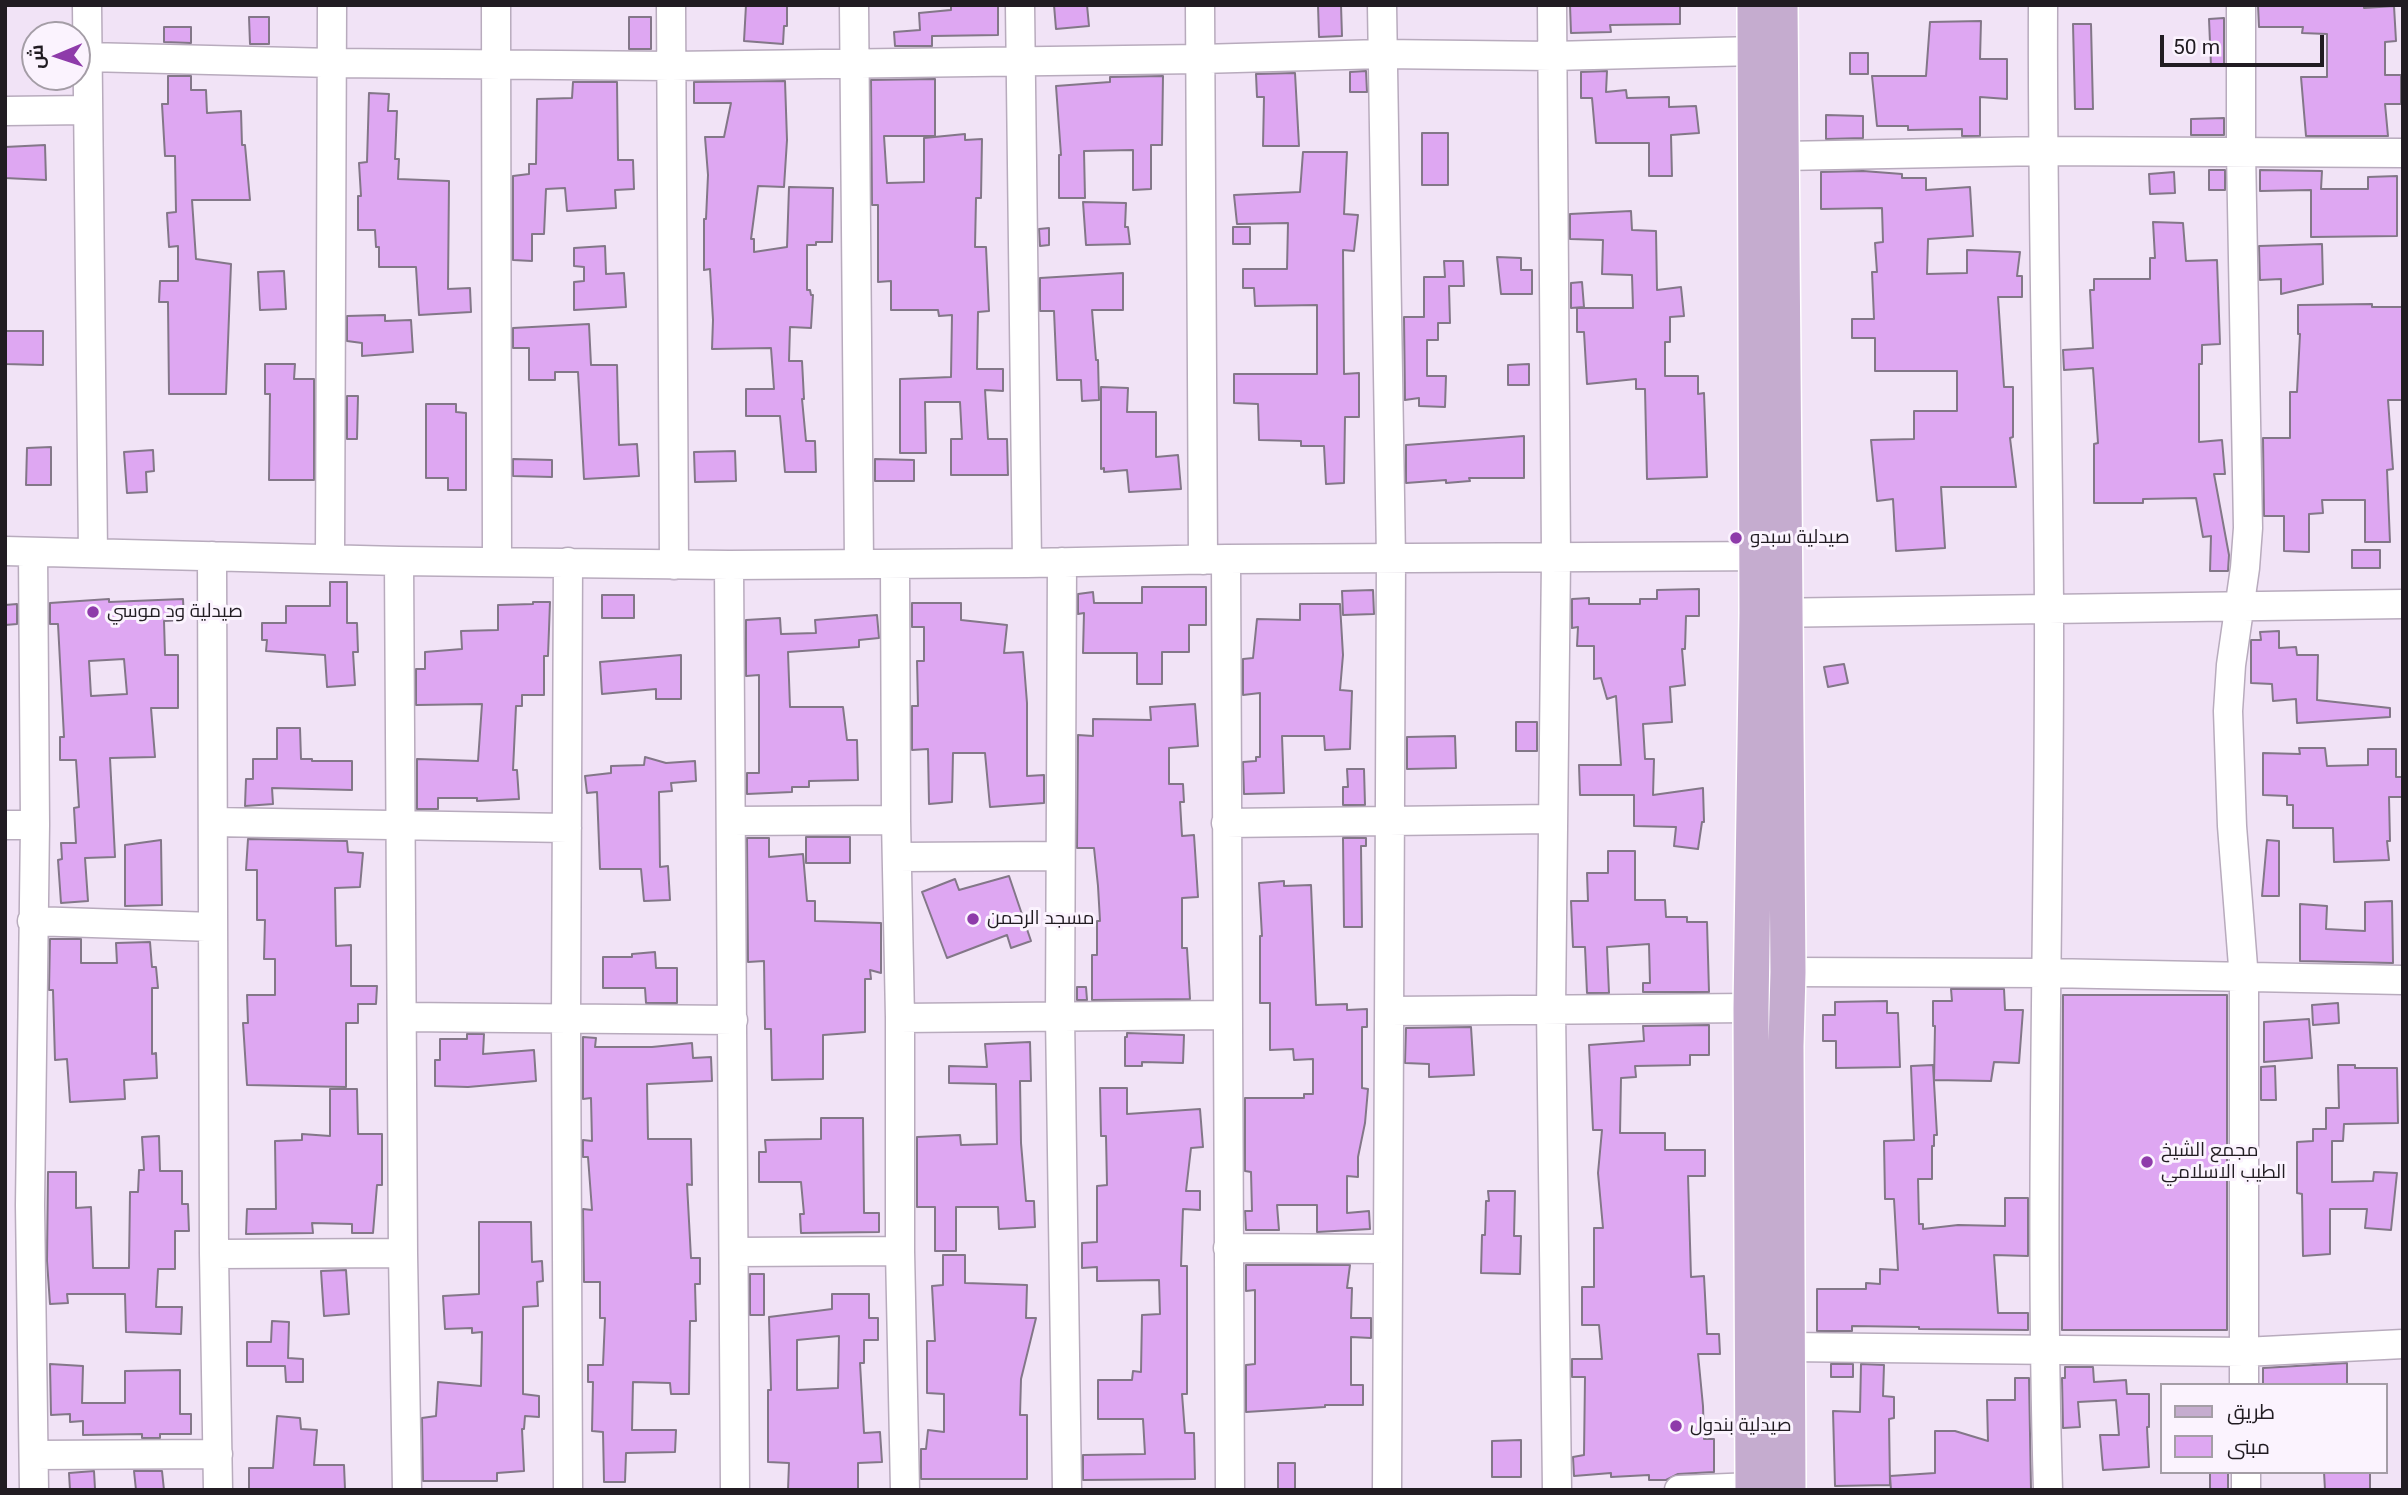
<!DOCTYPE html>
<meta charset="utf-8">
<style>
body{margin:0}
#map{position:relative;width:2408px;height:1495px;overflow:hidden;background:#f1e3f6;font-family:Roboto,Cairo,sans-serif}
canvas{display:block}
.frame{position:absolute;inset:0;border:7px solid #211c22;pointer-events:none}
.legend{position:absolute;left:2160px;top:1383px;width:228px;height:91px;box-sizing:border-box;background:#fbf3fe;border:2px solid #a49da6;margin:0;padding:9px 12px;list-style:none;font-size:21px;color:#211c22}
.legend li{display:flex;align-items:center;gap:14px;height:35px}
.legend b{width:35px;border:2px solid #a49da6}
.north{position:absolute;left:21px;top:21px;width:70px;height:70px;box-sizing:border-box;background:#fbf3fe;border:2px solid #a49da6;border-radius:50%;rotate:268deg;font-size:19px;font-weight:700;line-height:28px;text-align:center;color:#211c22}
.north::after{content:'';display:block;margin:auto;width:24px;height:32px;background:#8e3baa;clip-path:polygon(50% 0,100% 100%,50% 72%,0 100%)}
.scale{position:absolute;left:2160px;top:35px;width:164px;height:32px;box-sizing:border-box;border:4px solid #211c22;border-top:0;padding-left:9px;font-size:21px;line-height:24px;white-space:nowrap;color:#211c22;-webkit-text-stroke:5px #fbf3fe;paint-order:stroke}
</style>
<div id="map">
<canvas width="2408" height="1495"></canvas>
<div class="frame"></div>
<ul class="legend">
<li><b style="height:9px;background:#c5accf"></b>طريق</li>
<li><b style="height:19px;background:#dea7f2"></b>مبنى</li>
</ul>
<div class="north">ش</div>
<div class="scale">50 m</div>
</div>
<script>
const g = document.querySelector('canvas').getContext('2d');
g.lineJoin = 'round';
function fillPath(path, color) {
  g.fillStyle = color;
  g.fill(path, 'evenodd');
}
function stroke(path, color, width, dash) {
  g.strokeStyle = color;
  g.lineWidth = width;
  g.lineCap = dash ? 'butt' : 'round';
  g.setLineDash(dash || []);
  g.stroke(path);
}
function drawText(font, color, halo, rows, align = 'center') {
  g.font = font + ' Roboto,Cairo,sans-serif';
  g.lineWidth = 6;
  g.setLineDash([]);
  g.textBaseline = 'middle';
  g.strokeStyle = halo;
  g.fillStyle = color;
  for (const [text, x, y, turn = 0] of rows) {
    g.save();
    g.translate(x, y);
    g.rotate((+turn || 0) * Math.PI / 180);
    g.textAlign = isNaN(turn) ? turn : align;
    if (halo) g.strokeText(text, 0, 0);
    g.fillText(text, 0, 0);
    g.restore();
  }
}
const building = new Path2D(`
 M746 5H787V26H784L783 44 744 41Z
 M951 5H998V35L932 36V46H895L894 32 920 30 919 13 951 10Z
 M1054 5H1087L1089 26 1056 29Z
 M1318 5H1341L1342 36 1319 37Z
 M1570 5H1680V24L1610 25 1611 32 1571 33Z
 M2258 5H2364V8L2394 6 2396 41 2385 42V75H2401V104H2385L2388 136H2306L2301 77H2327V34L2302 33 2303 27H2259Z
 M249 17H269V44H250Z
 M629 17H651V49H629Z
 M2224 18V66H2211L2209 19Z
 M1981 21 1980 59H2007V99L1980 97V136H1962V129L1908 130V126H1877L1872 76H1926L1930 22Z
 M2073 24H2091L2093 109H2075Z
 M164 27H191V43L164 42Z
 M1850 53H1868V74H1850Z
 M1366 71 1367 92H1350V72Z
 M1607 71 1606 92 1626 90 1627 98 1669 97V107L1696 106 1699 133 1671 135 1672 176H1649V143H1596L1592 98H1581V72Z
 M1295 73 1299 146H1263L1264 97H1257L1256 74Z
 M168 76H191V90H206L207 113 241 111 242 145H245L250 200H192L196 259 231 264 226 394H169L168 302H159L160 281H178V246L169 247 167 213 176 212 175 156H165L162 104H168Z
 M1163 76 1162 145H1151V189L1133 190V150L1084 151 1085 198H1059V155H1061L1056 86 1110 82V77Z
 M935 79V136H884L887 183 924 182V138L965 134V140L982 139 981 198H976L975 247H986L989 311 978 312 977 369H1003V391L985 390 988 439H1007L1008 475H951V439H962L960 402H925L926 453H900V379L951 377 952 315 939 316 938 310H891V281L878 282V205H872L871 80Z
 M785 81 787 140 784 187 758 186 751 239H754V252L787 247 789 187 833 188 832 242H816V245H807V290H810L811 295H813L811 328 790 327 789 361H802L804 399H802L806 441H815L816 472H785L780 416H746V389H774L771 348 712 349 713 320 710 269 704 270V219H706L708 175 705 137H724L731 103H694V82Z
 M573 82H617L618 160H633L634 189 615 190 616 208 567 211 565 188 546 189 544 234H532V261L513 260V176L529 174V164H536L537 99 572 98Z
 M369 93 389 94 388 111H397L395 159H399L398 179 449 181 448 289 470 288 471 312 419 315 416 267H379V247H376L375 230H358V196H361L359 163 367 162Z
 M1826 115 1863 116V138L1826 139Z
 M2224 118V135H2191V119Z
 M1422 133H1448V185H1422Z
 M45 145 46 180 5 178V147Z
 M1303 152H1347L1344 214 1358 215 1354 251 1343 250 1344 374 1359 373V417H1345L1344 483 1326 484 1324 446H1301V441L1259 440 1258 404 1234 403V374H1317V305L1255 306 1254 288H1243V269H1287L1288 223 1237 224 1234 195 1300 192Z
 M2209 170H2225V190H2209Z
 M2260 170 2322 171 2321 189H2368V177L2397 176V236L2311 237V190L2260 191Z
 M1863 171 1902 174V178H1926V190L1970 187 1973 236 1928 239 1927 274 1967 273V250L2020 252 2017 276H2022V297H1998L2004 387H2013V437L2010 438 2016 487H1941L1945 548 1896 551 1893 499 1877 501 1871 440 1914 439V411H1957V371H1875V338H1852V319H1874L1872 272H1877L1875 243 1883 242 1882 208 1821 209V172Z
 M2174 172 2175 193 2150 194 2149 174Z
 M1083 202 1126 203 1125 227H1128L1130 244 1086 245Z
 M1631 211 1632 230 1656 231 1657 290 1681 287 1684 316 1670 317V342H1665V376H1698V394L1704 393 1707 477 1647 479 1645 389H1636V379L1587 384 1584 332H1577V308H1633L1632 275 1602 274 1603 240 1570 239V214Z
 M2153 222 2183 223 2186 261 2217 260 2220 344 2202 345V364H2199V442L2222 440 2225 474H2214L2229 555 2228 571H2210L2211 536 2203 537 2196 498 2143 499V503H2094V444L2098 443 2093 368 2064 370 2063 350 2093 348 2090 290H2094V279H2150V258H2155Z
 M1233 227H1250V244H1233Z
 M1049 228V245L1040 246 1039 229Z
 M2322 244 2323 284 2281 294V279L2260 280 2259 246Z
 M605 246 606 274 624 273 626 307 574 310V282L584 281V267L574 266V248Z
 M1497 257 1521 258V270H1532V294H1501Z
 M1444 261H1463L1464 286H1449L1450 323H1438V340H1427V376H1446L1445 407 1419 406V398L1405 400 1404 317H1424V277H1445Z
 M284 271 286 309 260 310 258 272Z
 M1123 273V310H1092L1096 360H1098L1099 400 1082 401 1081 380H1057L1054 311H1040V278Z
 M1582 282 1584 307 1571 308V283Z
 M2372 304V307H2403V400H2388L2393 469 2387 470 2390 542H2365V500H2322L2323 513 2309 514V552L2284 551V516H2264L2263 438H2290V392H2297L2300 334H2298V305Z
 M385 315V321L411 320 413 352 362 356V343L347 341V316Z
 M589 324 591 365H617L619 445 637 444 639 476 584 479 578 372H555V380H529V348H513V328Z
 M5 331H43V365L5 364Z
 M265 364H295L294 379H314V480H269L270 394H265Z
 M1529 364V385H1508V365Z
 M1101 387 1128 388 1127 412H1156V457L1178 455 1181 489 1129 492 1127 470 1104 472V468L1101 469Z
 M347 396H358L357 439H347Z
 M426 404H456V412L466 413V490H448V478H426Z
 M1524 436V478H1469L1470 481 1446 483V480L1406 483V445Z
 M51 447V485H26L27 448Z
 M153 450 154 471 146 472 147 492 127 493 124 452Z
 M735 451 736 481 695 482 694 452Z
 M513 459 552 460V477L513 476Z
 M875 459 914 460V481H875Z
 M2352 550H2380V568H2352Z
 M330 582H347V623H357L358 652H353L355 685 327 687 325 655 266 651 267 640H262V623H286V606H330Z
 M1142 587H1206V625H1189V652H1162V684H1137V653H1083L1084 613 1078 614V594L1093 592 1094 603H1142Z
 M1699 589V616H1686L1685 649H1682L1685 685 1670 687 1672 722 1643 724 1645 759H1654L1653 795 1703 788 1704 822H1702L1698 849 1674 846 1676 827 1634 826V795H1580L1579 765H1621L1616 696 1607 699 1601 678 1594 679V646H1577L1578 627 1572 628V599L1589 598V604H1640V599H1657V590Z
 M1373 590 1374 614 1343 615 1342 591Z
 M602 595H634V618H602Z
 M109 599V602L183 599 184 620 164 621 165 655H178V708H151L155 757 110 758 115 857 85 858 88 901 61 903 58 860 62 859 61 843H76L74 808 79 807 76 760H60V737H64L58 624H50V603ZM124 659 127 694 91 696 89 661Z
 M533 602H550L548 656H544V695H522V706H516L513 770H517L519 799 477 801V798H438V809H417V759L478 761 482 704 416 705V669H425V652L462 649 461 631 498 630V605L533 604Z
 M912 603H961V620L1007 625 1004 653 1023 652 1027 703V776L1044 775V803L990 807 985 753H953L952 802 929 804 928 749 912 750V706H918L917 661H924V627H912Z
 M17 604V624L5 625V605Z
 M1300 604H1340L1343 655 1340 690 1352 691 1350 749 1325 750 1324 736H1282L1284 793 1244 794 1243 762 1256 761V757H1260V693L1243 695V659L1253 658 1257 619 1300 620Z
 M877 615 879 638 859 640V647L788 652 790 707H843L847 740H857L858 780 809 781V787H792V792L747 794V773H759V675L746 676V620L780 618 781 634 816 633 815 620Z
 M2279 631V648L2296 647 2297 655H2318L2317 700 2390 708V717L2297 723 2296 699 2273 701 2272 684 2251 683V640H2261L2260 632Z
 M681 655V699H656V689L602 694 600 662Z
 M1844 664 1848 683 1828 687 1824 667Z
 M1195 704 1198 746 1169 748V784H1183L1184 802H1180L1182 836 1194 835 1198 897 1182 898V948H1187L1190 999 1092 1000V955H1097V921H1100L1098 886 1094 848H1077L1078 735 1093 736V719L1151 720 1150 707Z
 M1516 722H1537V751H1516Z
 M277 728H300L301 759H312V761H352V790L272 788 273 804 245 806 246 779H253V759H277Z
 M1455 736 1456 768 1407 769V737Z
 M2299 748H2325L2327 766 2368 765V749H2396V777H2403V797H2389L2390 841H2387L2389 860 2334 862 2333 828H2293V805H2287V796L2263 795V753L2300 754Z
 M645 757 666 763 695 761 696 781 671 783 672 791 659 792 660 867 668 866 670 900 644 901 641 869H600L597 792 587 793 585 776 611 773V766L644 765Z
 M1347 769H1364L1365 805H1343V787H1348Z
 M806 837H850V863H806Z
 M747 838H769V857L803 854 807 901H815V921L881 923V973L870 970 871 979H865V1032L823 1035V1079L772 1080 771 1029H765L764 961 748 962Z
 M1343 838H1366V846H1361L1362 927H1344Z
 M248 839 347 841 348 852 363 853 360 887 335 888 336 946 351 945V986H377L376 1004H358V1023H346V1087L247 1085 243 1023H248L247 995H275V959H264L265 920H257V870H246Z
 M161 840 162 905 125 906V845Z
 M2267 840 2279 841V896H2262Z
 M1608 851H1635V900H1665L1666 917H1687V922H1707L1709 992H1643V983H1650L1649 944 1607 947 1609 993H1587L1585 947H1573L1571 901H1588L1587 873H1608Z
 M1009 876 1031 941 1011 948 1007 935 947 958 922 892 955 879 959 890Z
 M1284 881V886L1311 885 1316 1005 1347 1004V1010L1367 1009V1027H1362V1088L1368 1089 1365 1123 1358 1157V1177L1347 1176V1213L1369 1211 1370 1229 1317 1232V1205H1277L1279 1230H1246L1245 1211H1252L1251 1172 1245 1171V1098H1304V1094H1313V1059L1294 1060 1293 1049 1270 1050V1003H1260V936H1262L1259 883Z
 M2392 901 2393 963 2300 961V904L2327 906 2326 929 2365 931V902Z
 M50 939H81V963H117L116 943 150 942 152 967H156L158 988H152V1054L156 1053 157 1078 124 1080 125 1099 70 1102 67 1059 55 1060 53 990H49Z
 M655 952 656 968H677V1003H646L645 988H603V957H632V954Z
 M1077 987H1086L1087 1000H1077Z
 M1951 989H2004L2005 1010H2023L2019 1063 1994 1062 1991 1081 1934 1080 1935 1026H1933V1001H1952Z
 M2063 995H2227V1330H2062Z
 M1887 1001V1013H1898L1900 1067 1836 1068V1041H1823V1015H1835V1002Z
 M2338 1003 2339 1023 2313 1025 2312 1005Z
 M2309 1019 2312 1058 2264 1062V1022Z
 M1709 1025V1055H1690V1065L1635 1066 1636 1077 1621 1078 1620 1133H1665V1150H1705V1176H1688L1691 1277 1704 1276 1707 1334H1719L1720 1354H1698L1703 1406 1704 1439H1714V1472L1678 1474 1666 1480H1649V1475L1611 1477V1473L1574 1476 1573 1457 1584 1455 1585 1377H1572V1359H1602L1599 1325H1582V1287H1594V1228H1603L1598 1173 1602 1130H1593L1589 1045 1644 1041 1643 1026Z
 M1471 1027 1474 1075 1429 1077V1064L1405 1063 1406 1028Z
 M1127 1033 1184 1035 1183 1063 1142 1062V1066H1125V1037H1127Z
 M467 1034H484L483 1054 534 1050 536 1081 468 1087 435 1086V1060H440V1039H467Z
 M583 1037 596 1038 595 1047H652L692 1043 693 1058 711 1057 712 1081 647 1084 648 1139H691L692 1185 687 1184 691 1258H700V1284H695L696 1321H690L689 1394H671L670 1383 633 1382 632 1430H676L675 1452 626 1453 625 1482H604L603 1432 592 1431 593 1382H588V1365H603L605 1318H600V1282H584L583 1209 592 1210 588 1157H583V1140L592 1141 591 1098 583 1099Z
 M1030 1042 1031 1081H1020L1021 1143 1026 1201H1034L1035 1227 999 1229 998 1207H956V1251H935V1207H917V1137L960 1135 961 1145 997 1144 996 1084 949 1083V1066L987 1067 985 1044Z
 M1933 1065 1937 1135H1934V1146H1932V1179H1918L1919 1224H1923V1229L1958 1225 2005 1226V1198H2028V1256L1994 1255 1998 1313H2028V1330L1919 1329V1327L1852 1326V1331H1817V1289H1866V1283L1880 1284V1269L1898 1270 1894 1199H1885L1884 1141 1914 1140 1911 1066Z
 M2338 1065H2355V1068H2397L2398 1123 2344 1124 2343 1141H2332V1182L2373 1181 2374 1172 2397 1173 2391 1230 2365 1228 2367 1209H2330V1254L2303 1256 2302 1194 2297 1193V1142L2313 1141V1129H2326V1108H2339Z
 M2275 1066 2276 1100H2261V1067Z
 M1100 1088H1127V1114L1200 1109 1203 1147 1191 1148 1186 1191H1200V1210L1183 1209 1181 1266H1187V1394H1182L1185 1433H1194L1195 1479 1083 1480V1455L1145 1454 1143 1419H1098V1380H1132L1133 1371 1141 1372 1142 1315 1160 1314 1159 1280 1097 1281V1267L1082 1268V1243L1097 1242V1186L1107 1185 1106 1136H1101Z
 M330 1089H357L358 1134H382V1185H377L373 1233H352V1224L312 1223 313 1233 246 1234 247 1209H276L275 1141 302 1140V1134L330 1136Z
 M821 1118H863L864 1213H879V1232L801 1233 800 1214H804L801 1182H759V1152H766L765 1140 821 1139Z
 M159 1136 160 1171H182V1204H188L189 1231H175V1269H158L156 1307H182L181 1334 126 1332 125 1294H67L68 1303 50 1304 47 1261 48 1172H76V1208L91 1207 93 1268H129L130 1192H138L139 1170H144L142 1137Z
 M1488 1191H1515L1514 1236H1521L1520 1274 1481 1273 1482 1235H1485L1486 1201H1489Z
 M479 1222H531L532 1262 542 1261 543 1281 537 1282 538 1306 523 1307V1394L539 1396V1417L525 1416 524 1429H522L524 1471 497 1473V1481H423L422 1418 436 1416 438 1382 481 1386 482 1332 472 1333V1328L445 1329 443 1296 479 1294Z
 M943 1255H965V1283L1027 1285 1026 1318H1036L1021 1379 1020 1415H1027V1479H921V1449H926L928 1430 944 1432V1394L927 1393V1341H935L932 1286 943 1285Z
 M1246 1265H1350L1347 1288H1352L1351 1318H1371V1338L1351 1337V1385H1363V1405H1325V1407L1246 1412V1365L1255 1364V1290L1246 1291Z
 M346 1270 349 1314 324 1316 321 1271Z
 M750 1274H764V1315H750Z
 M832 1294H869V1318H878V1340H864V1363H860L864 1433 880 1432 882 1462 858 1463V1490H788L789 1463 768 1462V1390H771L769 1317 832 1309ZM839 1336 838 1388 797 1390V1340Z
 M272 1321 289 1322 288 1358 303 1359V1382H286L285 1366H247V1342H271Z
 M2347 1363V1385H2263V1368Z
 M50 1364 83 1366 82 1403H125V1371L180 1370V1414H191V1434H160V1438H142V1434L83 1435V1421L70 1422V1414L51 1415Z
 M1831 1364H1853V1377H1831Z
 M1861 1364 1884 1365 1883 1396 1894 1397V1418L1889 1419 1890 1485 1835 1486 1833 1411 1860 1412Z
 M2065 1367H2093L2094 1382 2126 1380 2127 1394H2149V1427H2147L2149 1467 2103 1470 2100 1435H2119L2116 1400 2078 1402 2080 1427 2063 1428 2062 1378H2065Z
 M2015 1378H2029L2031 1490H1891L1890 1476 1935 1473V1431H1955L1988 1441 1987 1400H2015Z
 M277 1416 300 1418 301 1429 317 1430 314 1465H344L345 1489H249V1468H273Z
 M1521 1440V1477H1492V1441Z
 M1278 1463H1295V1490H1278Z
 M94 1471 95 1489 70 1490 69 1473Z
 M134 1471H162L164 1490H136Z
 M2210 1472H2228V1490H2210Z
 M2324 1472H2370V1490H2325Z`);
const minor = new Path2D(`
 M87 5 93 553
 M496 5 497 561
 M671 5 674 565
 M854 5 859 564
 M1020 5 1027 563
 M1200 5 1203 560
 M1382 5 1391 559 1387 1490
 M1552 5 1556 558 1551 1009 1557 1490
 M2043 5C2042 207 2048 408 2049 609 2050 903 2039 1196 2048 1490
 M2241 5V151L2248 528 2245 568 2231 665 2228 711 2232 826 2244 979V1385
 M87 57 333 63 671 66 1200 59 1382 54 1552 56 1756 51
 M5 111 87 110
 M1783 156 2043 151 2403 153
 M5 551 399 561 729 565 1027 563 1226 559 1777 556
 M33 552 35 825 30 1205 34 1490
 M212 556 214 1254 218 1490
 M330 558 332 5
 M1226 559 1230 1490
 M399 561 403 1253 407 1490
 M1062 562 1060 1016 1067 1490
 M895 564 896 820 900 1018V1251L905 1490
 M729 565 735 1490
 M1765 613 2403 604
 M731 821 896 820
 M213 822 567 828
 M1226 823 1552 819
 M5 825H35
 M897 857 1060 856
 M32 921 213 927
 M1788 972 2047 973 2403 980
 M1391 1011 1751 1008
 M402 1017 733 1020
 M900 1018 1227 1015
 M1228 1248 1387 1249
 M734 1252 900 1251
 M214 1254 403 1253
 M1787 1347 2244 1352 2403 1344
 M34 1455 218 1454
 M2246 1472V1490
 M568 1490 566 1017 568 562
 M1679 1490 1753 1487`);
const major = new Path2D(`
 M1780 5 1788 972 1786 1046 1788 1490
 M1753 1490 1751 1008 1757 613 1755 5`);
const markers = [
 [1736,538,7,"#8e3baa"],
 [93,612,7,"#8e3baa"],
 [973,919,7,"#8e3baa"],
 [2147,1162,7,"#8e3baa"],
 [1676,1426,7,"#8e3baa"]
];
const poiNames = [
 ["صيدلية سبدو",1750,538],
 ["صيدلية ود موسي",107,612],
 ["مسجد الرحمن",987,919],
 ["مجمع الشيخ",2161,1151],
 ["الطيب الاسلامي",2161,1173],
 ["صيدلية بندول",1690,1426]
];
fillPath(building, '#dea7f2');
stroke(building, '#837788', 2);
stroke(minor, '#b8abbd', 31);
stroke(major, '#fff', 38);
stroke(minor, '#fff', 28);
stroke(major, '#c5accf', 35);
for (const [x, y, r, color] of markers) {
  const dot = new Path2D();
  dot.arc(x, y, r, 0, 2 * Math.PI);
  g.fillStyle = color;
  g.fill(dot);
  stroke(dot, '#fbf3fe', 2.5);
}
drawText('19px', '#211c22', '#fbf3fe', poiNames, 'left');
</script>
